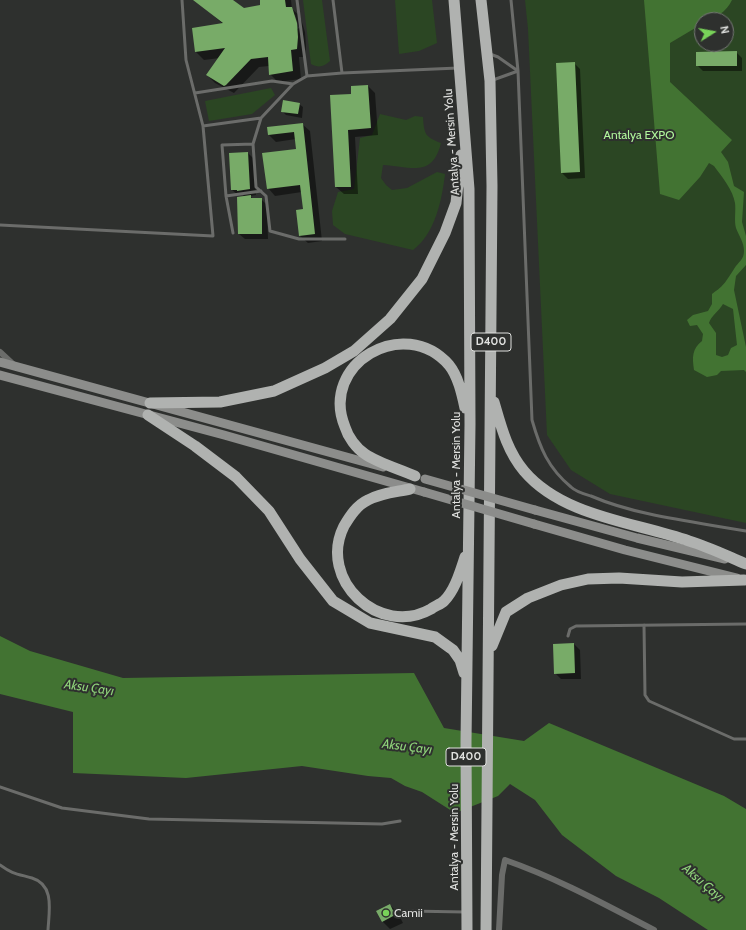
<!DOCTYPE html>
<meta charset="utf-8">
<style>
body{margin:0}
#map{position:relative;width:746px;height:930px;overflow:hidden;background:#2e302e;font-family:Cabin,sans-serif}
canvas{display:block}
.north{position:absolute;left:694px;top:12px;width:40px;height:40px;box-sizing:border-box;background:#2e302e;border:1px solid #757775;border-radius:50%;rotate:79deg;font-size:11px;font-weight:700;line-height:16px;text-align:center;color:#e0e1df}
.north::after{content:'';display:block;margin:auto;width:14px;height:18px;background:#78d259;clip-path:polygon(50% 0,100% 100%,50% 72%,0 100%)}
</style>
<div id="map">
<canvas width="746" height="930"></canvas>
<div class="north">N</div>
</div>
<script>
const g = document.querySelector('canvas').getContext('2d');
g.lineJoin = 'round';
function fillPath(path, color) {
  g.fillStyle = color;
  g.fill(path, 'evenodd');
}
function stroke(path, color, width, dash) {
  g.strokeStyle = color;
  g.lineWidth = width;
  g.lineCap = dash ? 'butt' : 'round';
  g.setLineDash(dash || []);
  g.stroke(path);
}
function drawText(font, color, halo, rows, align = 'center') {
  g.font = font + ' Cabin,sans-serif';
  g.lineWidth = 4;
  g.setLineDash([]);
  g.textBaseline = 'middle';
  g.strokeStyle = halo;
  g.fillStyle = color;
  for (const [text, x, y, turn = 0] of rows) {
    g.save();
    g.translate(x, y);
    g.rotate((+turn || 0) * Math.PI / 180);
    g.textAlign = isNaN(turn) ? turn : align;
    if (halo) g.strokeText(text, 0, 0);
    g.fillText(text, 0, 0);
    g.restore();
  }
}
const green = new Path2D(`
 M303 0H322L330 61C324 67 318 68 311 64Z
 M395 0H432L437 43 419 51 399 54Z
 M525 0H746V523L610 494 571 470 547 435 528 29ZM702 20H726V44H702Z
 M271 88 275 95 252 114 209 121 205 101Z
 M380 114 406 120 415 116 423 117C424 134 425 137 441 143 432 179 410 166 383 165L381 178 386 185 392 190 407 188 437 172 445 174C442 200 435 234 413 250L345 234 333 225 332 211 338 192 354 189 360 138 372 135Z`);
const water = new Path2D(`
 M644 0H732C727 11 715 20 702 20V24L670 43V82L732 140 721 152 728 162 734 186 744 192 742 222 746 236V265L736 276 734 290 746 347V372L744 370 721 371 717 375 707 377 694 370C692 357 692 349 702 341L703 334 697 325 690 326 687 320 693 315 708 311 712 304V294C725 285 726 281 734 269 738 262 744 260 744 251 744 242 739 236 736 228 734 221 736 210 735 203 733 190 722 177 714 166L709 163 700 177 679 200 660 194ZM723 304 733 309 737 345 731 348 728 355 722 357 716 355V333L709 323C711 316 719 311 723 304Z
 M0 636 30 651 123 678 414 673 444 728 524 741 549 723 724 796 746 809V930H708L659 898 616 876 562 835 535 800 510 784 498 796 455 813 422 792 405 786 391 778 368 776 302 766 186 778 73 773V712L0 694Z`);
const shadow = new Path2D(`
 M202 0H231L244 9 262 5 261 0H291L292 9 300 16 305 32 306 46 305 57H299L301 79 278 82 270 74 269 66 259 67 234 93 215 83 207 75 220 58 204 60 196 52 223 24 199 3ZM293 15H295L299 28 297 29Z
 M736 52 742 58V71H703L697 65Z
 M574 63 580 69 585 178 568 179 562 173Z
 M368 86 375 93 378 135 355 137 358 194H344L336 187 352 95Z
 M299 104 303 107 302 118 286 115 282 111Z
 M302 124 310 131 322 241 308 243 300 236 304 210 302 192 275 196 268 188 297 149 296 139 276 142 269 135Z
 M248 153 254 159 256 195 250 196 253 199H261L267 205 268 239H245L239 234 245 197 243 195H238L232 190Z
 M574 644 580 650 581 679H561L555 673Z
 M390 905 398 913 403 923 390 929 382 921Z`);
const building = new Path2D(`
 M193 0H233L244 8 260 5V0H285L286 7H292L297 23 298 37 297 49 291 50 293 71 269 75 268 57 251 59 226 85 224 86 206 75 225 48 195 52 192 28 223 23Z
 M737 51V66H696V52Z
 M575 62 580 172 561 173 556 63Z
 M368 85 371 128 348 130 351 187H335L330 95 351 94V86Z
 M283 100 300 103 298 114 281 112Z
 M303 123 315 234 299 236 296 210 303 209 300 185 267 189 262 153 296 149 294 132 268 135 267 127Z
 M248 152 250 189 237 191V190H231L229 153Z
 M251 195V198H262V234H238L237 197Z
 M574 643 575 673 554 674 553 644Z
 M390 904 395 915 382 922 376 911Z`);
const service = new Path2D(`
 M297 0 307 76
 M333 0 342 73
 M511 0 518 71 532 420C540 448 548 468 571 487 576 492 584 494 591 496 637 516 696 522 746 531
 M490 54 498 57 518 71
 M493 80 518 71
 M195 93 272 81 293 84
 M261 118 253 144 256 187 266 196 270 231 299 239H345
 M203 126 261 118 293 84 307 76 342 73 458 68
 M253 144 222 145 226 196 261 191
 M226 196 233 233
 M0 225 213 236 203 126 186 60 182 0
 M644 625 645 695 649 701 734 739H746
 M568 636 570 629 576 626 746 624
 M0 787 62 808 149 819 382 824 400 821
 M0 865C12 874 18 874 32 878 55 885 49 911 48 930
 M408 911 465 912`);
const minor = new Path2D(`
 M0 352 14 365
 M499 930 502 875 505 860C557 878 606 905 654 930`);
const secondary = new Path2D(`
 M0 362 383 467
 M0 375 224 435 424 492
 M535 510 637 538 725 559
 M534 524 625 550 737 578`);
const trunk = new Path2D(`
 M454 0 469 189 470 424 466 742 467 930
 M481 0 490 81 492 186 486 930
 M494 402C501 426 507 451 524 471 563 517 635 522 689 541 709 547 727 556 746 564
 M150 403 220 402 274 391 325 368 354 351 390 319 422 279 445 233 456 203 461 155
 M148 415 195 446 236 477 269 511 300 559 333 601 370 623 435 637 453 650 460 660 464 673
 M415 476C399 469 378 463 365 454 356 448 348 437 345 427 319 364 404 314 449 365 458 376 462 394 465 408
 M410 489C396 492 381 493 368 500 357 505 350 516 344 526 317 580 380 638 431 609 435 606 441 604 444 601 455 590 460 572 465 557
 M492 646 506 612 528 598 561 585 588 579 619 578 682 582 744 580`);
const secondaryBridge = new Path2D(`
 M425 479 535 510
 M424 492 534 524`);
const markers = [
 [386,913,4,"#78d259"]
];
const shields = [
 [491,342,40],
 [466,757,40]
];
const shieldNames = [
 ["D400",491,342],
 ["D400",466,757]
];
const parkNames = [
 ["Antalya EXPO",639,135]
];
const streetNames = [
 ["Antalya - Mersin Yolu",452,142,-94],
 ["Antalya - Mersin Yolu",456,465,-90],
 ["Antalya - Mersin Yolu",454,837,-90]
];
const poiNames = [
 ["Camii",394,913]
];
const waterNames = [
 ["Aksu Çayı",89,688,8],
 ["Aksu Çayı",407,747,7],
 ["Aksu Çayı",703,883,41]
];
fillPath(green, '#2b4623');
fillPath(water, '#427332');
fillPath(shadow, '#0007');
fillPath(building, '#78ab68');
stroke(service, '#6b6c6a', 3);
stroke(minor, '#6b6c6a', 6);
stroke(secondary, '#8c8d8b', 9);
stroke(trunk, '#b0b2b0', 11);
stroke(secondaryBridge, '#8c8d8b', 9);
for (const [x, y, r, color] of markers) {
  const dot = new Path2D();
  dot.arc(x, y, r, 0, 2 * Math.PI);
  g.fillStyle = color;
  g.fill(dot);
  stroke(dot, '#2e302e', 1.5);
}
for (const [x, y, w] of shields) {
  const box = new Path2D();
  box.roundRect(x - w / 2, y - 9, w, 18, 3);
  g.fillStyle = '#2e302e';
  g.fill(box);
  stroke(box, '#e0e1df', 1);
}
drawText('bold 11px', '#e0e1df', null, shieldNames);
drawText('12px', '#b0f69b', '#2e302e', parkNames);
drawText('12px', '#e0e1df', '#2e302e', streetNames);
drawText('12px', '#e0e1df', '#2e302e', poiNames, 'left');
drawText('italic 13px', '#8fd37a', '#2e302e', waterNames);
</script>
